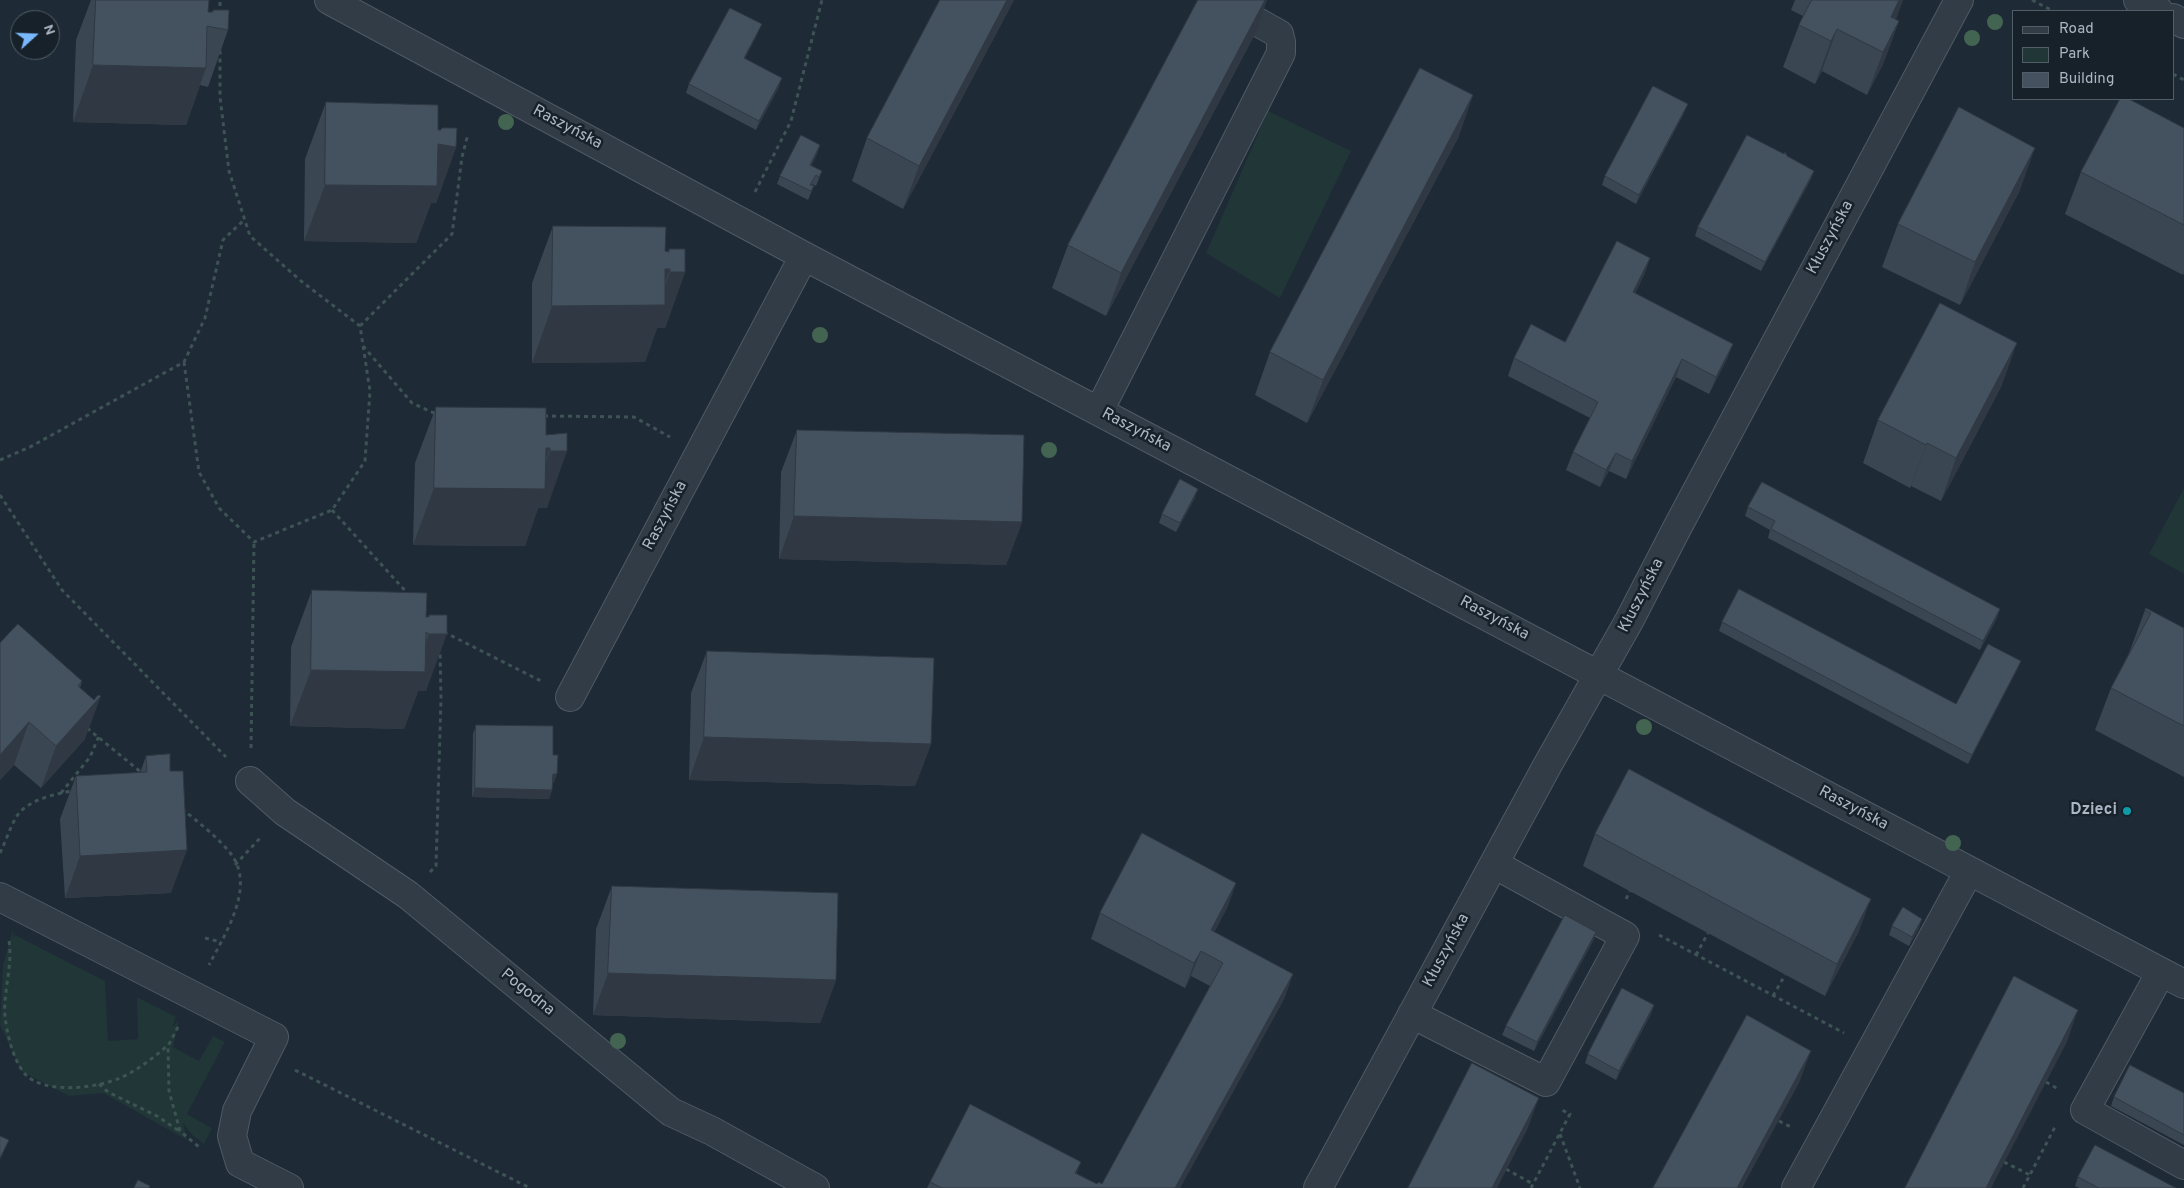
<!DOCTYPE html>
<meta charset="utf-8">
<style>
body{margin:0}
#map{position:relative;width:2184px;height:1188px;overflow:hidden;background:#1e2a36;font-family:Overpass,sans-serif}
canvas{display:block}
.legend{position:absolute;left:2012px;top:10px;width:162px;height:90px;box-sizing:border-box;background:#17212a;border:1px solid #525d68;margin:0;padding:6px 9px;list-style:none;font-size:15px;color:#abb7c4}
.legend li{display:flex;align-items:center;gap:10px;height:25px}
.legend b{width:25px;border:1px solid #525d68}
.north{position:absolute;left:10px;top:10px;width:50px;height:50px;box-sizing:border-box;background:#17212a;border:1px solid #525d68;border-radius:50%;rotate:70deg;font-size:14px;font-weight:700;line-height:20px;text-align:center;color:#abb7c4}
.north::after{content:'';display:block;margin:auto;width:18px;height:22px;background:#78b8fb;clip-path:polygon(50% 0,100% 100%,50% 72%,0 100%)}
</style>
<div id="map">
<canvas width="2184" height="1188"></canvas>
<ul class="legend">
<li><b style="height:6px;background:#313c46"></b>Road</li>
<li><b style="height:14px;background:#203637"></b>Park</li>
<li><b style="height:14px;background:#445260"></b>Building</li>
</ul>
<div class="north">N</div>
</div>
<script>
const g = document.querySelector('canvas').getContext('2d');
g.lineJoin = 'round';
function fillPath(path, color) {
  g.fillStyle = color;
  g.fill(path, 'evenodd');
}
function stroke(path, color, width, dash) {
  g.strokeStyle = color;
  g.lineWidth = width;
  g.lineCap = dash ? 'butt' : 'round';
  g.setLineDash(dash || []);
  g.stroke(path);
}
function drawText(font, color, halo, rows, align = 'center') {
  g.font = font + ' Overpass,sans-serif';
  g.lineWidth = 5;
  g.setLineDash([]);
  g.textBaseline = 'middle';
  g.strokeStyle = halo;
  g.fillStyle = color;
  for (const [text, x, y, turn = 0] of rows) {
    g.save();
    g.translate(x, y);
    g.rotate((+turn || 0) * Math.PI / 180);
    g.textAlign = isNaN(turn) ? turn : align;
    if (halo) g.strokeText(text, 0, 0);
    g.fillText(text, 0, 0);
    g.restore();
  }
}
const green = new Path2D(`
 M1268 111 1351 151 1280 298 1206 253Z
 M2184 488V574L2149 554Z
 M13 929 14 938 15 935 105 981 108 1041 138 1039 137 997 176 1017 172 1028 179 1020 173 1047 199 1061 213 1036 225 1042 187 1114 212 1128 204 1144 191 1134 183 1123 187 1140 103 1093 69 1096 21 1071 0 1025 3 965Z`);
const path = new Path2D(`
 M2032 0 2053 11
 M220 14V0
 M2173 74 2184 80
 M755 192 791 121 822 0
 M360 326 452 234 462 157 468 134
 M363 346 412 403 436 414
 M184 362 199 472 219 508 254 542 332 510 365 461 370 391 360 326 301 281 250 236 229 171 220 97V50
 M544 416 634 417 670 437
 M0 460 30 447 184 362 205 318 223 240 244 220
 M0 495 62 590 226 757
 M332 510 409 595
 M444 632 541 681
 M87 728 142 773
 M251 748 254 542
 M61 793 90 757 99 736
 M182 809C198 822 218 837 231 854 256 887 225 934 209 965
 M0 853C6 841 10 827 17 816 27 800 57 793 74 791
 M235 865 262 836
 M430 872 436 866 441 699 440 650
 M1626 899 1630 891
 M1659 935 1844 1033
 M205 938 221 942
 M9 941C13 966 3 991 5 1016 7 1034 13 1060 25 1074 44 1095 97 1088 120 1078 138 1070 153 1058 167 1046
 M1696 955 1708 933
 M1773 996 1785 975
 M178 1027 168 1046 169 1091 180 1131 199 1147
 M295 1070 530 1188
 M2046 1082 2058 1089
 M99 1084 108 1092 157 1116 179 1131
 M1779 1121 1791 1127
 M1560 1134 1580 1188
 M2004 1162 2030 1175
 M1506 1169 1533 1184
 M1531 1188 1570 1114 1562 1110
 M2023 1188 2056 1125`);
const minor = new Path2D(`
 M329 0 804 256 2184 984
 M2138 0 2159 11
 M2173 18 2184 24
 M1099 411 1281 53V42L1279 34 1218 0
 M570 697 804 256
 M250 781 285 812 408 895 671 1112 712 1131 815 1188
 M0 897 274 1037 237 1111 232 1136 240 1163 289 1188
 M2161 972 2085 1110 2184 1165
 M1412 1014 1546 1082 1625 936 1494 864
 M1318 1188 1547 766 1629 621 1677 528 1959 0
 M1796 1188 1969 871`);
const trees = [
 [1995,22],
 [1972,38],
 [506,122],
 [820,335],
 [1049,450],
 [1644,727],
 [1953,843],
 [618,1041]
];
const wall = new Path2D(`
 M91 0H209L208 12H212L213 10 228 30 208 87 200 85 186 125 73 122 76 40Z
 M1014 0 903 209 852 181 867 138Z
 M1795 0H1903L1895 19 1899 21 1883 64 1867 95 1822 71 1815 84 1783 67 1799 25 1803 16 1791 10Z
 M1256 32 1106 316 1052 288 1068 245Z
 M758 33 745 58 779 87 756 130 686 93 689 84Z
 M1473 95 1458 138 1307 423 1255 395 1270 352Z
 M326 102 438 130H441L442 128 456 147 436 203H431L416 243 304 241 305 159Z
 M1684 113 1636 204 1602 185 1605 176Z
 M2184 128V273L2183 275 2065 214 2081 172Z
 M820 145 817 154 811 166 822 171 816 186 812 184V185L814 186 808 200 777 184 780 176Z
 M1784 154 1814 171 1811 179 1761 271 1695 236 1698 227Z
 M2020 190 1960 305 1882 267 1898 224Z
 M553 226 665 251 668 252 669 249 685 272 665 328H657L645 362 532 363V283Z
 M1650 258 1644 275 1635 293 1733 344 1726 361 1709 394 1676 377 1626 479 1609 471 1600 487 1566 470 1573 452 1590 418 1508 376 1514 358 1565 342Z
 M2002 385 1941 501 1911 486 1910 488 1863 463 1878 420Z
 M436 407 546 435 567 433 547 508H538L525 546 413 545 415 463Z
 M797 430 1022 522 1006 565 779 559 781 472Z
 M1195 498 1176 532 1159 523 1162 514Z
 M1748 507 1997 618 1980 650 1768 538 1770 530 1745 516Z
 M312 590 426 617H428L429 615H447L426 691H418L404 729 290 726 291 647Z
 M2145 610 2184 628V777L2095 730 2111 688 2129 653Z
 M1722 622 1956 704 2021 661 2017 670 1968 764 1719 631Z
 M0 643 82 681 80 688 85 739 41 788 14 765 0 780Z
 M707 651 931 744 915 786 689 780 691 693Z
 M476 725 553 755 554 783H552V790L549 799 472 797 473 734Z
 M146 756 170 771 171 893 65 898 60 819 76 776 140 773Z
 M1595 834 1859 931 1825 996 1583 866Z
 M1236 883 1227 908 1214 932 1293 974 1284 999 1180 1188H927L930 1182 1077 1174 1097 1184H1102L1210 986 1191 976 1185 988 1091 939 1100 913Z
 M612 886 836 980 820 1023 593 1015 596 929Z
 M1892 926 1919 928 1909 946 1889 935Z
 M1596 932 1593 941 1534 1051 1502 1035 1506 1026Z
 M1654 1005 1651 1014 1616 1080 1585 1063 1588 1054Z
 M2184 1093V1145L2111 1106 2114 1097Z
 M2078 1177 2176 1188H2079L2075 1186Z`);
const shadedWall = new Path2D(`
 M1007 0H1014L903 209 919 166Z
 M1265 0H1267L1256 32 1106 316 1121 273Z
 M1899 0H1903L1897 17 1879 51 1891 17Z
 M1899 21 1883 64 1867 95 1883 52Z
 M762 24 758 33 741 66 744 58Z
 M1837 29 1822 71 1815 84 1831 41Z
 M93 65 206 68 186 125 73 122Z
 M782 78 779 87 756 130 759 121Z
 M1473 95 1458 138 1307 423 1323 380Z
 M1688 104 1684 113 1636 204 1639 195Z
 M438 144 456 147 436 203H431L416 243 304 241 325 185Z
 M820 145 817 154 807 174 810 165Z
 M2035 148 2020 190 1960 305 1975 262Z
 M1814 171 1811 179 1761 271 1765 262Z
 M1650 258 1644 275 1627 309 1633 292Z
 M665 269H670L657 305H658L670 272H685L665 328H657L645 362 532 363 552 306Z
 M2017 343 2002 385 1941 501 1956 458Z
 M1733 344 1726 361 1709 394 1716 377Z
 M1682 359 1676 377 1626 479 1632 461Z
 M1927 443 1911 486 1910 488 1926 445Z
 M546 448H550L535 489H536L550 451H567L547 508H538L525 546 413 545 434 488Z
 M1616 453 1609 471 1600 487 1606 470Z
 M1198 489 1195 498 1176 532 1180 523Z
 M794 516 1022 522 1006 565 779 559Z
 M2000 609 1997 618 1980 650 1983 641Z
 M429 634H447L426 691H418L404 729 290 726 311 670 415 672Z
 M2021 661 2017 670 1968 764 1972 755Z
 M101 696 85 739 41 788 56 746Z
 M29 722 14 765 0 780V755Z
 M704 737 931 744 915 786 689 780Z
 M553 774H557L554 783H549Z
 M475 788 552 790 549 799 472 797Z
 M187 850 171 893 65 898 80 856Z
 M1236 883 1227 908 1204 952 1211 930Z
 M1871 899 1859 931 1825 996 1837 964Z
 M1922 919 1919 928 1909 946 1912 937Z
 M1596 932 1593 941 1534 1051 1537 1042Z
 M1201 951 1191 976 1185 988 1194 963Z
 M608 973 836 980 820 1023 593 1015Z
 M1293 974 1284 999 1180 1188H1175Z
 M1654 1005 1651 1014 1616 1080 1619 1071Z
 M2078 1010 2067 1042 1991 1188H1986Z
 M1811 1051 1799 1083 1742 1188H1737Z
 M1539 1098 1527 1130 1497 1188H1492Z
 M9 1140 5 1149 0 1160V1158Z
 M1081 1162 1072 1188 1075 1173Z`);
const building = new Path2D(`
 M96 0H209L208 12H213V10H229L228 30 207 26 206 68 93 65Z
 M940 0H1007L919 166 867 138Z
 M1198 0H1265L1121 273 1068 245Z
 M1812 0H1899L1891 17 1899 21 1883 52 1837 29 1831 41 1799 25Z
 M730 8 762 24 744 58 782 78 759 121 689 84Z
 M1420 68 1473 95 1323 380 1270 352Z
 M1653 86 1688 104 1639 195 1605 176Z
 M2120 99H2129L2184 128V225L2081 172Z
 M326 102 438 105V130H441L442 128H457L456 147 438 144 437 186 325 185Z
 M1959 107 2035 148 1975 262 1898 224Z
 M801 135 820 145 810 165 822 171 819 177 816 175 810 185 814 186 811 191 780 176Z
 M1747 135 1784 154 1785 152 1787 156 1814 171 1765 262 1698 227Z
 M553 226 666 227 665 251 669 252V249H685V272H670V269H665V305L552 306Z
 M1617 241 1650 258 1633 292 1733 344 1716 377 1682 359 1632 461 1616 453 1606 470 1573 452 1598 402 1514 358 1531 324 1565 342Z
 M1940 303 2017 343 1956 458 1927 443 1926 445 1878 420Z
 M436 407 546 408V435L567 433V451H550V448H546L545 489 434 488Z
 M797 430 1024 435 1022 522 794 516Z
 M1180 479 1198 489 1180 523 1162 514Z
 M1762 482 2000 609 1983 641 1771 529 1775 521 1748 507Z
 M1739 589 1956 704 1988 644 2021 661 1972 755 1722 622Z
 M312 590 427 593 426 617H429V615H447V634H429L426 632 425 672 311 670Z
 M2146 608 2184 628V726L2111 688 2151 613 2145 610Z
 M18 624 82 681 78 686 94 700 98 695 101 696 56 746 29 722 0 755V643Z
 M707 651 934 658 931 744 704 737Z
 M476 725 553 726V755H558L557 774H553L552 790 475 788Z
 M170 754V771H183L187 850 80 856 76 776 147 772 146 756Z
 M1629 769 1871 899 1837 964 1595 834Z
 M1142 833 1236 883 1211 930 1293 974 1175 1188H942L930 1182 970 1104 1081 1162 1075 1173 1097 1184 1099 1182 1102 1184 1223 963 1201 951 1194 963 1100 913Z
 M612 886 838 893 836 980 608 973Z
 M1903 907 1922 919 1912 937 1892 926Z
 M1565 915 1596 932 1537 1042 1506 1026Z
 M2014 976 2078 1010 1986 1188H1905Z
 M1622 988 1654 1005 1619 1071 1588 1054Z
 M1747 1015 1811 1051 1737 1188H1653Z
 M1472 1063 1539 1098 1492 1188H1408Z
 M2130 1065 2184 1093V1135L2114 1097Z
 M0 1136 9 1140 0 1158Z
 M2095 1145 2176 1188H2099L2078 1177Z
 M138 1180 150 1186 149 1188H134Z`);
const markers = [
 [2127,811,5,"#0f9aa8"]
];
const streetNames = [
 ["Raszyńska",567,128,28],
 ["Kłuszyńska",1831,238,-62],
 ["Raszyńska",1136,431,28],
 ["Raszyńska",666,516,-62],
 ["Kłuszyńska",1642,596,-63],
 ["Raszyńska",1494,619,28],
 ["Raszyńska",1853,809,28],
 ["Kłuszyńska",1447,951,-62],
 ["Pogodna",527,993,39]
];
const poiNames = [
 ["Dzieci",2117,811]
];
fillPath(green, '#203637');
stroke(minor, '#4f5a65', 30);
stroke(path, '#3d5354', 3, [4, 4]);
stroke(minor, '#313c46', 28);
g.fillStyle = '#446452';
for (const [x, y] of trees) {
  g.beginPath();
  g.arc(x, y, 8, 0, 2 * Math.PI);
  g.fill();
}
fillPath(wall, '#3a4753');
fillPath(shadedWall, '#303943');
fillPath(building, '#445260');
stroke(building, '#303943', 1);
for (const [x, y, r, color] of markers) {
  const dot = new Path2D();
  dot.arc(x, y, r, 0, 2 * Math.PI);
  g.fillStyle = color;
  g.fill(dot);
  stroke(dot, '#17212a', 2);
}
drawText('16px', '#abb7c4', '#17212a', streetNames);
drawText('bold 16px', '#abb7c4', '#17212a', poiNames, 'right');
</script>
